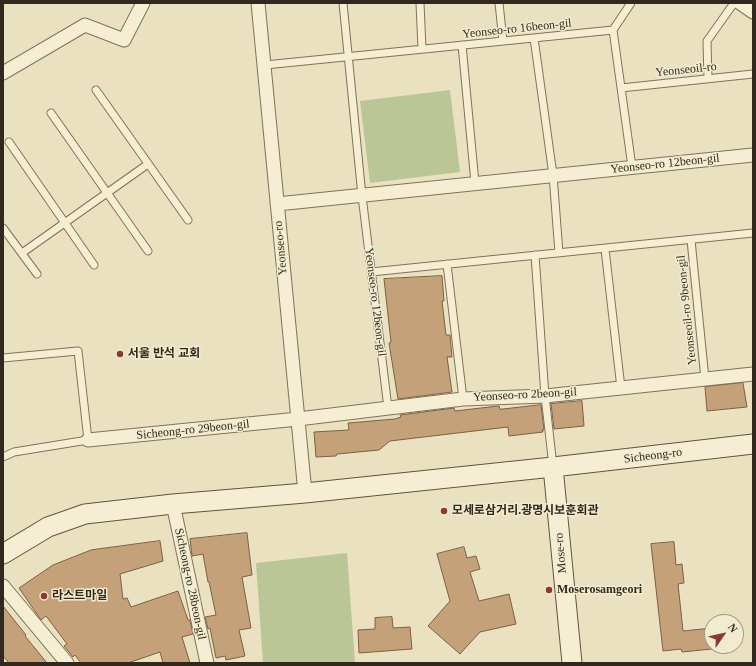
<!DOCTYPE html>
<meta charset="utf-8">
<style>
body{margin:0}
#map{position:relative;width:756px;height:666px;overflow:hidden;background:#e9e1c0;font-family:"Times New Roman",serif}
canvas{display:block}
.frame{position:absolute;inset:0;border:4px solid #31291d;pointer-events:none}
.north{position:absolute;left:704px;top:614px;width:40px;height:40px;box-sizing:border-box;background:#f1ebcf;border:1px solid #a49d88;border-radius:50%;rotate:56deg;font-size:11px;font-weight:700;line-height:16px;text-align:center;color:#31291d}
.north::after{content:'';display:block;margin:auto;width:14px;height:18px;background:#8a3930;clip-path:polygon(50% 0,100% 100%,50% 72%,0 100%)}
</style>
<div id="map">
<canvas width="756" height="666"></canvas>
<div class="frame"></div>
<div class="north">N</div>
</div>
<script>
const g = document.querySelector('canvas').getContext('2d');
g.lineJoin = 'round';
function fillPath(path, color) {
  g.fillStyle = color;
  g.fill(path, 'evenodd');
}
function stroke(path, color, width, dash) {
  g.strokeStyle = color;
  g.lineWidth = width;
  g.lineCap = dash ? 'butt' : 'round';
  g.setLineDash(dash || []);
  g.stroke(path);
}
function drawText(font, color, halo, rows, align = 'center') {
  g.font = font + ' "Times New Roman","Noto Sans KR",serif';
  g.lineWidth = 3;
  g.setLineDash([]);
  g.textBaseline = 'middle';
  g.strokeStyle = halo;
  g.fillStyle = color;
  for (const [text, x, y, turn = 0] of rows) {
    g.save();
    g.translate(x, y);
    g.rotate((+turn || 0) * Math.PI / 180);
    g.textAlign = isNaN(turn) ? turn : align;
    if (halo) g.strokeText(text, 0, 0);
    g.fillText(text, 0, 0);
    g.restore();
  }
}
const green = new Path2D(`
 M450 90 460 172 370 183 360 101Z
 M347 553 355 663H263L256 563Z`);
const building = new Path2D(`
 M442 276 444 301H442L446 335H450L452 357H447L452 392 398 399 389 343 391 342 384 279Z
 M743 383 747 407 707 411 705 387Z
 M582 401 584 426 554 429 551 404Z
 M541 405 544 430H542L543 432 509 436 508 427 390 441 379 450 337 454 336 456 316 457 314 432 349 430 348 423 395 419 401 417 400 415 454 408 455 411 498 406H499L500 409Z
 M247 533 252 575 242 577 251 628 239 630 245 656 226 660 225 656 216 658 210 628 208 629 205 617 216 615 209 582H208L203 554 192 556 190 539Z
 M160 541 163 561 120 574 123 599 127 598 131 607 178 591 188 620H190L193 634 182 637 190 663H163L160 652 128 663H81L75 655 73 657 64 646 67 644 46 616 41 620 19 588 53 565 91 550Z
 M674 542 676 565 682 564 684 583 678 584 683 631 712 628V649L682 652 681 649 663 651 651 544Z
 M464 547 467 558 476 556 480 569 470 572 479 601 509 594 516 624 480 632 460 654 428 626 450 601 437 554Z
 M3 606 26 635 25 636 47 663H9L3 656Z
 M392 617 393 628 410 627 412 649 359 653 358 630 375 629V618Z`);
const lane = new Path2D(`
 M343 3 362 196 388 408
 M420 3 422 49
 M499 3 503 41
 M631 3 613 30 632 167
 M534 38 553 175 559 253
 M462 45 475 183
 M265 65 613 30
 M708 79 707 41 734 3
 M621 88 753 74
 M96 90 188 220
 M51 113 148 251
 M9 142 94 265
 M3 228 37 274
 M691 240 705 379
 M605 249 621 388
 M22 253 148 164
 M535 255 545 396 553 466
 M447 264 463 399
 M371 272 753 233
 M3 358 78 351 88 440 14 452 3 457`);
const street = new Path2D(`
 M258 3 305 493
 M740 3 753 12
 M3 73 85 25 124 40 143 3
 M277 204 753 155
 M88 440 298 419 463 399 545 396 753 374
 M173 504 207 663
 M3 586 67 663`);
const secondary = new Path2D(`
 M553 467 572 663
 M3 554 48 527 85 514 173 504 305 493 553 467 753 444`);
const markers = [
 [120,354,4,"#8a3930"],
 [444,511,4,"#8a3930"],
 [549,590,4,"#8a3930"],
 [44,596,4,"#8a3930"]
];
const streetNames = [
 ["Yeonseo-ro 16beon-gil",517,29,-6],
 ["Yeonseoil-ro",686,70,-6],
 ["Yeonseo-ro 12beon-gil",665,164,-6],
 ["Yeonseo-ro",281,248,-95],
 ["Yeonseo-ro 12beon-gil",375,302,83],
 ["Yeonseoil-ro 9beon-gil",687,310,-96],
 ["Yeonseo-ro 2beon-gil",525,395,-3],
 ["Sicheong-ro 29beon-gil",193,430,-6],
 ["Sicheong-ro",653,456,-7],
 ["Mose-ro",561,553,-95],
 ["Sicheong-ro 28beon-gil",190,584,78]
];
const poiNames = [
 ["서울 반석 교회",128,354],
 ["모세로삼거리.광명시보훈회관",452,511],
 ["Moserosamgeori",557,590],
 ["라스트마일",52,596]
];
fillPath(green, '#bbc696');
fillPath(building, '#c4a179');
stroke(building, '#7d6042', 1);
stroke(lane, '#80735a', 9);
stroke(street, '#80735a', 15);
stroke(secondary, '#62543d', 21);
stroke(lane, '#f5eed2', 7);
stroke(street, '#f5eed2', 13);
stroke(secondary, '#f5eed2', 19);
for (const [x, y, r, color] of markers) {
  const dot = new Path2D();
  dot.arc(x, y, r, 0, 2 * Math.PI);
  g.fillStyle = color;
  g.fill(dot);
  stroke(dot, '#f1ebcf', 1.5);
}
drawText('12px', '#31291d', '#f1ebcf', streetNames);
drawText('bold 12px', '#31291d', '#f1ebcf', poiNames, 'left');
</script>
